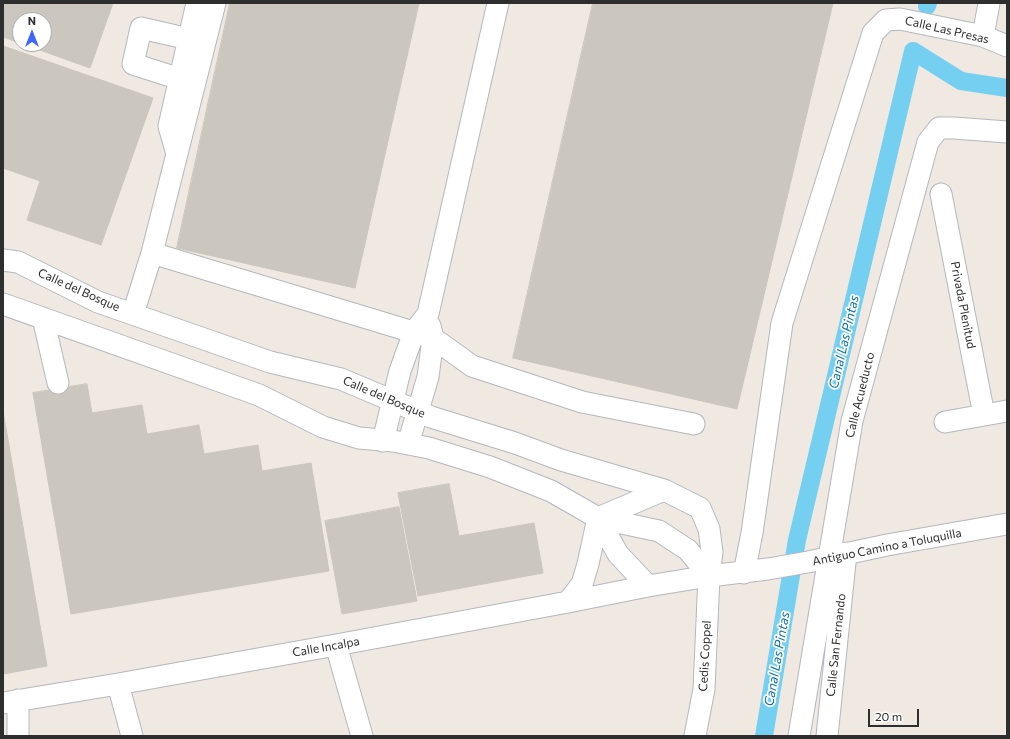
<!DOCTYPE html>
<style>
body{margin:0}
#map{position:relative;width:1010px;height:739px;overflow:hidden;background:#efe9e1;font-family:Commissioner,sans-serif}
canvas{display:block}
.frame{position:absolute;inset:0;border:4px solid #2e2e2e;pointer-events:none}
.north{position:absolute;left:12px;top:12px;width:40px;height:40px;box-sizing:border-box;background:#fff;border:1px solid #ababab;border-radius:50%;rotate:0deg;font-size:11px;font-weight:700;line-height:16px;text-align:center;color:#2e2e2e}
.north::after{content:'';display:block;margin:auto;width:14px;height:18px;background:#4264fb;clip-path:polygon(50% 0,100% 100%,50% 72%,0 100%)}
.scale{position:absolute;left:868px;top:709px;width:51px;height:18px;box-sizing:border-box;border:2px solid #2e2e2e;border-top:0;padding-left:5px;font-size:12px;line-height:14px;white-space:nowrap;color:#2e2e2e;-webkit-text-stroke:3px #fff;paint-order:stroke}
</style>
<div id="map">
<canvas width="1010" height="739"></canvas>
<div class="frame"></div>
<div class="north">N</div>
<div class="scale">20 m</div>
</div>
<script>
const g = document.querySelector('canvas').getContext('2d');
g.lineJoin = 'round';
function stroke(path, color, width, dash) {
  g.strokeStyle = color;
  g.lineWidth = width;
  g.lineCap = dash ? 'butt' : 'round';
  g.setLineDash(dash || []);
  g.stroke(path);
}
function fillPath(path, color) {
  g.fillStyle = color;
  g.fill(path, 'evenodd');
}
function drawText(font, color, halo, rows, align = 'center') {
  g.font = font + ' Commissioner,sans-serif';
  g.lineWidth = 3.5;
  g.setLineDash([]);
  g.textBaseline = 'middle';
  g.strokeStyle = halo;
  g.fillStyle = color;
  for (const [text, x, y, turn = 0] of rows) {
    g.save();
    g.translate(x, y);
    g.rotate((+turn || 0) * Math.PI / 180);
    g.textAlign = isNaN(turn) ? turn : align;
    if (halo) g.strokeText(text, 0, 0);
    g.fillText(text, 0, 0);
    g.restore();
  }
}
const canal = new Path2D(`
 M927 6 928 3
 M764 736 797 540 913 51 961 81 1007 88`);
const building = new Path2D(`
 M3 3H113L90 68 23 44H44V20H20V43L3 37Z
 M230 3H419L355 288 177 248Z
 M593 3H833L737 409 513 358Z
 M3 46 153 98 101 245 27 220 40 181 3 168Z
 M87 384 92 413 142 405 147 434 199 425 204 454 258 445 262 471 311 463 329 571 71 614 33 393Z
 M3 411 47 666 3 674Z
 M449 484 459 536 534 523 543 573 418 596 398 493Z
 M399 507 417 601 342 614 325 521Z`);
const minor = new Path2D(`
 M983 36 989 3
 M180 79 133 64 141 28 189 39
 M177 154 169 126 197 3
 M941 194 984 415
 M152 253 433 338 472 366 582 402 694 424
 M3 260 18 262 98 302 270 362 341 379 431 417 515 443 561 460 664 490 700 508 709 529 712 552 709 576 704 689 695 736
 M3 304 259 395 323 427 359 438 393 441 429 448 490 467 551 491 598 518 618 554 648 586
 M133 314 152 253 215 3
 M43 318 58 383
 M945 422 1007 411
 M383 441 400 371 414 332 428 314 498 3
 M408 444 428 377 433 338 430 326
 M598 518 659 531 688 550 709 576
 M598 518 664 490
 M744 573 752 533 782 323 873 33 886 20 900 19 983 36 1007 46
 M568 602 582 584 588 564 598 518
 M336 645 362 736
 M118 684 132 736
 M18 700V736
 M3 703 118 684 336 645 568 602 648 586 709 576 768 569 808 562 887 545 1007 524
 M799 736 852 421 928 142 939 128H954L1007 132
 M827 736 846 553`);
const streetNames = [
 ["Calle Las Presas",947,30,13],
 ["Calle del Bosque",79,290,24],
 ["Privada Plenitud",963,305,79],
 ["Calle Acueducto",860,395,-76],
 ["Calle del Bosque",384,397,23],
 ["Antiguo Camino a Toluquilla",887,547,-11],
 ["Calle San Fernando",836,645,-84],
 ["Calle Incalpa",326,647,-10],
 ["Cedis Coppel",705,656,-87]
];
const waterNames = [
 ["Canal Las Pintas",844,342,-77],
 ["Canal Las Pintas",777,659,-80]
];
stroke(canal, '#75cff0', 18);
fillPath(building, '#cbc7bf');
stroke(building, '#cbc5ba', 1);
stroke(minor, '#b4b7c1', 23);
stroke(minor, '#fff', 21);
drawText('12px', '#2e2e2e', '#fff', streetNames);
drawText('italic 13px', '#0d6fa3', '#fff', waterNames);
</script>
